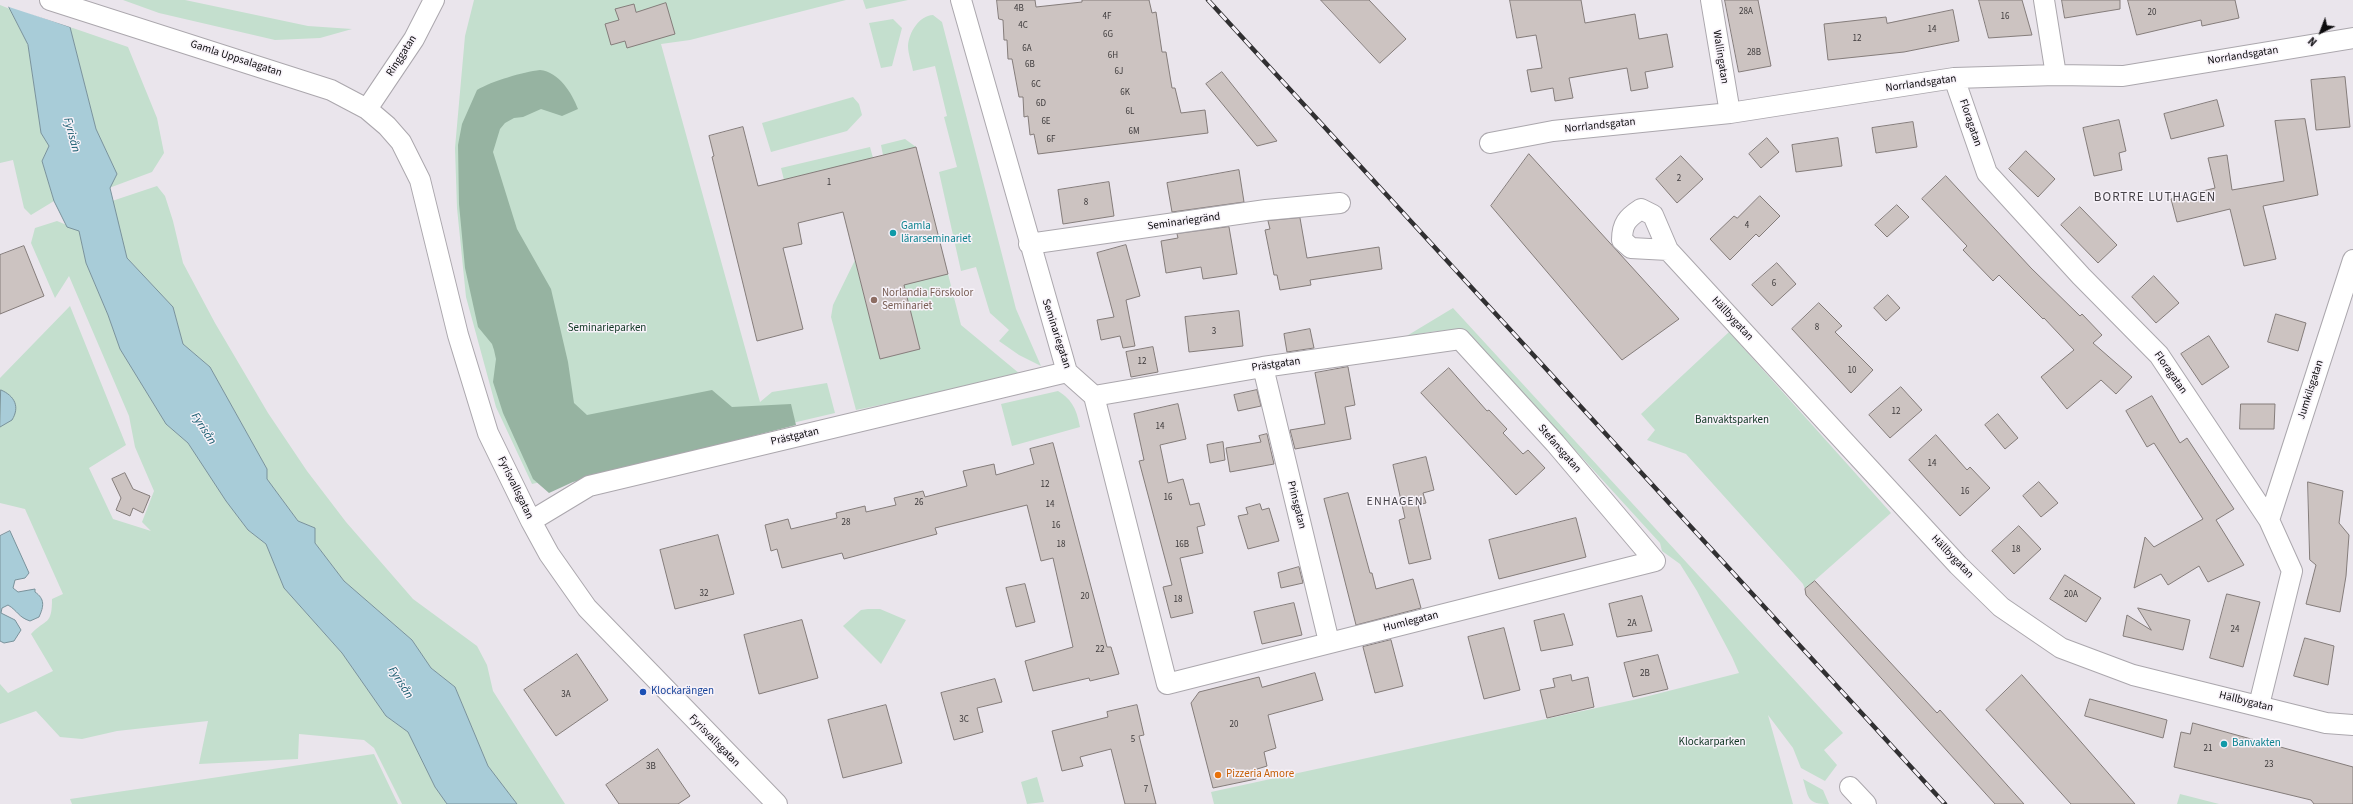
<!DOCTYPE html>
<meta charset="utf-8">
<style>
body{margin:0}
#map{position:relative;width:2353px;height:804px;overflow:hidden;background:#eae5ec;font-family:"Source Sans 3",sans-serif}
canvas{display:block}
.north{position:absolute;left:2301px;top:12px;width:40px;height:40px;-webkit-text-stroke:3px #f7f2f9;paint-order:stroke;rotate:222deg;font-size:11px;font-weight:700;line-height:16px;text-align:center;color:#0c0b0d}
.north::after{content:'';display:block;margin:auto;width:14px;height:18px;background:#0c0b0d;clip-path:polygon(50% 0,100% 100%,50% 72%,0 100%)}
</style>
<div id="map">
<canvas width="2353" height="804"></canvas>
<div class="north">N</div>
</div>
<script>
const g = document.querySelector('canvas').getContext('2d');
g.lineJoin = 'round';
function fillPath(path, color) {
  g.fillStyle = color;
  g.fill(path, 'evenodd');
}
function stroke(path, color, width, dash) {
  g.strokeStyle = color;
  g.lineWidth = width;
  g.lineCap = dash ? 'butt' : 'round';
  g.setLineDash(dash || []);
  g.stroke(path);
}
function drawText(font, color, halo, rows, align = 'center') {
  g.font = font + ' "Source Sans 3",sans-serif';
  g.lineWidth = 3;
  g.setLineDash([]);
  g.textBaseline = 'middle';
  g.strokeStyle = halo;
  g.fillStyle = color;
  for (const [text, x, y, turn = 0] of rows) {
    g.save();
    g.translate(x, y);
    g.rotate((+turn || 0) * Math.PI / 180);
    g.textAlign = isNaN(turn) ? turn : align;
    if (halo) g.strokeText(text, 0, 0);
    g.fillText(text, 0, 0);
    g.restore();
  }
}
const green = new Path2D(`
 M123 0H185L308 26 352 29 320 38 275 40 159 13Z
 M474 0H846L690 40 661 44 760 402 772 392 827 383 835 413 532 484 496 407 466 297 457 208 455 148 465 36Z
 M863 0H908L866 9Z
 M0 5 10 9 28 45 41 133 49 146 42 161 54 201 31 215 24 208 13 160 0 163Z
 M933 15 942 22 1016 309 1041 366 1019 355 999 341 1009 330 990 313 976 267 961 271 939 172 957 167 944 117 947 116 935 66 913 71C912 64 908 54 908 46 909 32 919 16 933 15Z
 M893 19 902 28 892 66 881 68 869 23Z
 M70 27 128 47 157 118 164 153 152 172 109 188 117 174 96 129Z
 M853 97 859 104 862 115 847 131 771 152 762 123Z
 M905 139 916 147 883 155 881 145Z
 M870 147 873 158 784 180 781 168Z
 M157 186 165 196 173 221 183 263 215 323 268 413 307 471 346 522 413 599 477 646 487 665 493 691 565 804H517L488 766 455 687 431 668 412 640 344 581 315 543V528L298 521 267 479V469L210 367 183 344 173 307 127 258 112 201Z
 M57 221 79 230 86 263 108 315 120 349 166 424 188 443 226 501 248 530 266 544 284 588 342 653 386 716 408 732 435 787 447 804H402L374 748 364 740 299 734 298 759 199 764 208 721 117 731 82 739 60 737 36 711 0 724V684L8 693 53 671 31 634C46 618 52 626 52 599L63 594 25 509 0 503V378L70 306 126 445 89 468 113 519 151 531 142 522 154 491 135 447 129 416 69 276 55 298 31 243 35 228Z
 M855 260 880 359 920 349 900 271 948 274 961 325 1020 374 1006 379 856 410 831 317 833 305Z
 M1453 308 1843 733 1824 750 1837 765 1825 781 1801 768 1793 748 1768 715 1793 804H1214L1211 792 1633 700 1739 673 1732 657 1697 591 1680 564 1662 551 1660 543 1472 337C1448 326 1431 332 1405 337Z
 M1729 332 1891 513 1805 589 1803 584 1686 454 1647 440 1655 430 1641 414Z
 M1058 391C1073 400 1077 411 1080 427L1012 446 1001 404Z
 M868 609H880L906 620 881 664 843 626 861 610Z
 M374 754 398 804H72L70 799Z
 M1037 777 1044 802 1027 804 1021 782Z
 M1803 779 1823 790 1829 804C1807 804 1809 799 1803 779Z
 M2180 794 2219 804H2177Z`);
const forest = new Path2D(`
 M540 70C559 72 572 93 578 109L562 116 541 109 523 117 514 118 505 123 500 129 493 152 517 229 551 289 568 362 574 403 587 415 712 390 732 407 791 404 796 425 573 482 549 493 533 479 503 413 493 382 496 359 494 350 492 344 478 327 465 268 459 204 458 145 462 124 477 90C492 81 523 72 540 70Z`);
const water = new Path2D(`
 M8 5 70 27 96 129 117 174 110 188 127 258 173 307 183 344 210 367 267 469V479L298 521 315 528V543L344 581 412 640 431 668 455 687 488 766 517 804H447L435 787 408 732 386 716 342 653 284 588 266 544 248 530 226 501 188 443 166 424 120 349 108 315 86 263 79 231 67 227 54 201 42 161 49 146 41 133 28 45Z
 M1 390C15 396 20 407 12 420L0 427Z
 M10 531 29 573 25 578 15 580 13 588 18 592 35 589V592C45 599 44 606 39 617L30 621C18 617 18 611 8 605L2 608 1 613 15 620 21 630 14 641 4 643 0 641V536Z`);
const pier = new Path2D(`
 M7 0H86L73 28 6 6Z`);
const building = new Path2D(`
 M997 0H1035L1036 7 1082 2V0H1149L1152 13 1156 12 1162 52H1166L1172 88H1175L1181 113 1205 110 1208 133 1038 154 1034 134 1030 135 1028 116 1024 117 1023 97H1019L1012 59H1008L1007 40H1004L1003 20 999 19Z
 M1321 0H1369L1406 39 1380 63Z
 M1510 0H1581L1585 23 1635 14 1639 39 1667 34 1673 67 1645 72 1648 88 1631 91 1627 68 1569 78 1573 98 1555 101 1553 88 1531 92 1527 70 1542 68 1536 35 1517 38Z
 M1725 0H1758L1771 66 1739 72Z
 M1979 0H2022L2032 35 1989 38Z
 M2062 0H2120V9L2065 18Z
 M2128 0H2235L2239 18 2202 26 2201 20 2137 35Z
 M666 3 675 34 627 48 625 41 611 45 605 24 619 20 615 9 634 4 636 12Z
 M1953 10 1959 41 1904 52 1828 60 1824 24 1886 17 1887 23Z
 M1222 72 1277 141 1257 146 1206 84Z
 M2345 77 2350 127 2316 130 2311 80Z
 M2217 100 2224 126 2171 139 2164 114Z
 M2305 119 2318 195 2263 206 2276 259 2244 266 2230 209 2177 222 2171 199 2215 188 2208 158 2227 155 2232 190 2284 181 2275 121Z
 M2119 120 2126 151 2119 153 2122 170 2094 176 2083 128Z
 M1913 122 1917 147 1876 153 1872 128Z
 M743 127 758 186 916 147 948 274 904 285 920 349 880 359 843 212 798 223 802 244 783 248 803 329 757 341 712 157 714 156 709 136Z
 M1767 138 1779 152 1761 168 1749 154Z
 M1838 138 1842 166 1796 172 1792 145Z
 M2026 151 2055 179 2038 197 2009 169Z
 M1529 154 1679 319 1622 360 1491 206Z
 M1681 156 1703 179 1677 203 1656 179Z
 M1239 170 1244 202 1172 212 1167 183Z
 M1946 176 2031 268 2080 316 2082 314 2102 335 2093 343 2132 377 2116 394 2101 380 2067 409 2041 377 2074 350 2044 318 2043 319 1999 275 1993 281 1963 250 1967 246 1922 199Z
 M1109 182 1114 216 1063 224 1058 190Z
 M1760 196 1780 216 1759 237 1756 234 1730 260 1710 239 1734 216 1737 218Z
 M1897 205 1909 217 1887 237 1875 225Z
 M2080 207 2117 245 2098 263 2061 225Z
 M1300 218 1307 258 1379 247 1382 269 1310 280 1311 285 1280 290 1277 275H1274L1265 230 1270 229 1268 221Z
 M1229 227 1237 274 1203 279 1201 267 1166 273 1161 241 1178 238 1177 234Z
 M1126 245 1140 296 1126 300 1135 346 1123 348 1120 336 1101 340 1097 320 1114 317 1097 253Z
 M24 246 44 296 0 314V255Z
 M1777 263 1796 284 1772 306 1752 285Z
 M2154 276 2179 303 2156 323 2132 297Z
 M1888 295 1900 308 1886 321 1874 308Z
 M1819 303 1842 326 1835 332 1873 370 1851 393 1792 329Z
 M1239 311 1243 346 1189 352 1185 317Z
 M2276 314 2306 323 2298 351 2268 342Z
 M1310 329 1314 348 1287 352 1284 334Z
 M2209 336 2229 367 2202 385 2181 354Z
 M1153 347 1158 372 1131 377 1126 352Z
 M1348 367 1355 405 1345 407 1351 439 1295 449 1290 430 1325 424 1315 373Z
 M1449 368 1487 411 1489 410 1507 429 1503 433 1523 454 1528 450 1545 468 1516 495 1421 393Z
 M1901 387 1922 410 1890 438 1869 415Z
 M1257 390 1261 406 1238 411 1234 395Z
 M2152 396 2180 443 2187 438 2234 509 2216 520 2244 565 2208 582 2199 566 2168 585 2161 574 2134 588 2145 537 2154 547 2203 519 2154 443 2147 447 2126 411Z
 M1178 404 1186 439 1160 445 1168 483 1183 479 1190 505 1199 503 1205 525 1197 527 1203 553 1180 558 1193 613 1171 618 1163 587 1172 585 1139 461 1144 460 1134 414Z
 M2241 404H2275L2274 429H2240Z
 M1998 414 2018 438 2005 449 1985 425Z
 M1267 434 1274 464 1230 472 1226 448 1261 442 1259 436Z
 M1936 435 1967 470 1970 467 1990 488 1960 516 1909 460Z
 M1223 442 1225 460 1210 463 1207 445Z
 M1053 443 1107 647H1111L1119 674 1090 681 1089 678 1033 691 1025 661 1073 647 1053 558 1041 561 1027 505 935 528 937 534 844 559 842 553 782 568 777 549 771 551 765 525 788 519 791 529 837 518 836 513 865 506 866 512 896 505 894 498 923 491 925 497 967 486 963 471 994 464 996 475 1034 464 1030 449Z
 M1426 457 1434 490 1423 493 1426 503 1418 505 1431 559 1409 564 1399 520 1405 518 1393 465Z
 M125 473 133 489 150 496 143 513 133 508 130 516 116 510 121 498 112 479Z
 M2039 482 2058 503 2041 517 2023 496Z
 M2308 482 2343 491 2339 523 2349 535 2346 576 2340 612 2306 604 2316 565 2310 560Z
 M1348 493 1370 573H1372L1376 589 1413 579 1421 608 1356 625 1324 499Z
 M1260 504 1262 510 1269 508 1279 541 1248 549 1238 516 1248 514 1246 508Z
 M1576 518 1586 557 1499 579 1489 540Z
 M2019 526 2041 549 2014 574 1992 551Z
 M718 535 734 594 675 609 660 550Z
 M1299 567 1303 583 1281 588 1278 573Z
 M2065 575 2101 598 2086 622 2050 599Z
 M1815 581 1937 713 1940 710 2024 804H1995L1806 595 1805 589Z
 M1025 584 1035 622 1016 627 1006 588Z
 M2227 594 2260 602 2243 667 2210 658Z
 M1642 596 1652 631 1617 637 1609 604Z
 M1294 603 1302 635 1262 644 1254 612Z
 M2138 608 2190 620 2183 650 2123 636 2127 615 2151 630Z
 M1564 614 1573 645 1541 651 1534 621Z
 M802 620 818 678 759 694 744 635Z
 M1504 628 1520 690 1484 699 1468 637Z
 M2305 638 2334 646 2328 685 2294 676Z
 M1391 640 1403 686 1375 693 1363 647Z
 M577 654 608 700 556 736 524 690Z
 M1658 655 1668 689 1633 697 1624 663Z
 M1315 673 1323 700 1268 715 1276 748 1264 752 1267 766 1254 770 1256 779 1213 788 1191 703 1199 692 1259 677 1262 687Z
 M1571 675 1572 681 1588 677 1594 707 1547 718 1540 690 1555 687 1553 679Z
 M2022 675 2075 735 2135 804H2071L1986 710Z
 M995 679 1002 702 977 708 983 732 954 740 941 693Z
 M2090 699 2167 720 2163 738 2085 716Z
 M886 705 902 763 843 778 828 720Z
 M1137 705 1144 735 1139 736 1156 804H1125L1111 749 1080 757 1083 766 1062 771 1052 731 1108 717 1107 712Z
 M2193 723 2353 767V804H2314L2311 800 2174 767 2181 732 2190 734Z
 M658 749 690 796 678 804H619L606 785Z`);
const minor = new Path2D(`
 M50 0 331 90 367 109 387 126 401 142 420 180 458 335 488 433 531 521 549 554 587 608 777 804
 M961 0 1067 372 1094 396 1167 684 1655 561 1555 443 1460 339 1263 367 1094 396
 M1711 0 1730 113
 M2044 0 2056 75
 M1954 78 1987 173 2081 276 2159 355 2269 520 2292 571 2259 705
 M367 109 414 39 434 0
 M1490 143 1553 131 1730 113 1954 78 2056 75 2123 76 2353 38
 M1029 244 1266 210 1340 203
 M1668 250 1631 248 1622 240C1622 224 1627 218 1641 209L1653 215 1668 250 1958 565 2001 607 2061 648 2133 675 2326 723 2353 725
 M1263 367 1329 642
 M2269 520 2353 260
 M531 521 589 486 1067 372
 M1850 787 1866 804`);
const rail = new Path2D(`
 M1208 0 1945 804`);
const markers = [
 [893,233,4,"#0f9aa8"],
 [874,300,4,"#8d6e63"],
 [643,692,4,"#1a4fb4"],
 [2224,744,4,"#0f9aa8"],
 [1218,775,4,"#e8710a"]
];
const numberNames = [
 ["4B",1019,9],
 ["28A",1746,12],
 ["20",2152,13],
 ["4F",1107,17],
 ["16",2005,17],
 ["4C",1023,26],
 ["14",1932,30],
 ["6G",1108,35],
 ["12",1857,39],
 ["6A",1027,49],
 ["28B",1754,53],
 ["6H",1113,56],
 ["6B",1030,65],
 ["6J",1119,72],
 ["6C",1036,85],
 ["6K",1125,93],
 ["6D",1041,104],
 ["6L",1130,112],
 ["6E",1046,122],
 ["6M",1134,132],
 ["6F",1051,140],
 ["2",1679,179],
 ["1",829,183],
 ["8",1086,203],
 ["4",1747,226],
 ["6",1774,284],
 ["8",1817,328],
 ["3",1214,332],
 ["12",1142,362],
 ["10",1852,371],
 ["12",1896,412],
 ["14",1160,427],
 ["14",1932,464],
 ["12",1045,485],
 ["16",1965,492],
 ["16",1168,498],
 ["26",919,503],
 ["14",1050,505],
 ["28",846,523],
 ["16",1056,526],
 ["18",1061,545],
 ["16B",1182,545],
 ["18",2016,550],
 ["32",704,594],
 ["20A",2071,595],
 ["20",1085,597],
 ["18",1178,600],
 ["2A",1632,624],
 ["24",2235,630],
 ["22",1100,650],
 ["2B",1645,674],
 ["3A",566,695],
 ["3C",964,720],
 ["20",1234,725],
 ["5",1133,740],
 ["21",2208,749],
 ["23",2269,765],
 ["3B",651,767],
 ["7",1146,790]
];
const streetNames = [
 ["Ringgatan",402,56,-57],
 ["Norrlandsgatan",2243,56,-9],
 ["Wallingatan",1720,57,81],
 ["Gamla Uppsalagatan",236,59,18],
 ["Norrlandsgatan",1921,84,-8],
 ["Floragatan",1970,123,71],
 ["Norrlandsgatan",1600,126,-6],
 ["Seminariegränd",1184,222,-8],
 ["Hällbygatan",1732,319,47],
 ["Seminariegatan",1056,334,72],
 ["Prästgatan",1276,365,-8],
 ["Floragatan",2170,373,55],
 ["Jumkilsgatan",2311,390,-72],
 ["Prästgatan",795,437,-13],
 ["Stefansgatan",1559,449,49],
 ["Fyrisvallsgatan",515,488,64],
 ["Prinsgatan",1296,505,76],
 ["Hällbygatan",1952,557,46],
 ["Humlegatan",1411,622,-14],
 ["Hällbygatan",2246,702,14],
 ["Fyrisvallsgatan",714,741,46]
];
const cultureNames = [
 ["Gamla",901,227],
 ["lärarseminariet",901,240],
 ["Banvakten",2232,744]
];
const educationNames = [
 ["Norlandia Förskolor",882,294],
 ["Seminariet",882,307]
];
const parkNames = [
 ["Seminarieparken",607,329],
 ["Banvaktsparken",1732,421],
 ["Klockarparken",1712,743]
];
const transitNames = [
 ["Klockarängen",651,692]
];
const foodNames = [
 ["Pizzeria Amore",1226,775]
];
const waterNames = [
 ["Fyrisån",71,135,75],
 ["Fyrisån",203,429,57],
 ["Fyrisån",400,683,57]
];
const neighbourhoodNames = [
 ["ENHAGEN",1395,502]
];
const quarterNames = [
 ["BORTRE LUTHAGEN",2155,198]
];
fillPath(green, '#c4dfce');
fillPath(forest, '#96b3a1');
fillPath(water, '#a8ccd8');
stroke(water, '#79929b', 1);
fillPath(pier, '#eae5ec');
fillPath(building, '#ccc3c1');
stroke(building, '#847c7a', 1);
stroke(minor, '#aba7ad', 22);
stroke(minor, '#fff', 20);
stroke(rail, '#313032', 4.5);
stroke(rail, '#f7f2f9', 3, [9]);
for (const [x, y, r, color] of markers) {
  const dot = new Path2D();
  dot.arc(x, y, r, 0, 2 * Math.PI);
  g.fillStyle = color;
  g.fill(dot);
  stroke(dot, '#f7f2f9', 1.5);
}
drawText('9px', '#3c393a', null, numberNames);
drawText('11px', '#0c0b0d', '#f7f2f9', streetNames);
drawText('11px', '#0d838f', '#f7f2f9', cultureNames, 'left');
drawText('11px', '#785e54', '#f7f2f9', educationNames, 'left');
drawText('11px', '#0b331f', '#f7f2f9', parkNames);
drawText('11px', '#164399', '#f7f2f9', transitNames, 'left');
drawText('11px', '#c56008', '#f7f2f9', foodNames, 'left');
drawText('italic 12px', '#12586b', '#f7f2f9', waterNames);
g.letterSpacing = '1px';
drawText('12px', '#474449', '#f7f2f9', neighbourhoodNames);
g.letterSpacing = '0px';
g.letterSpacing = '1px';
drawText('13px', '#474449', '#f7f2f9', quarterNames);
g.letterSpacing = '0px';
</script>
